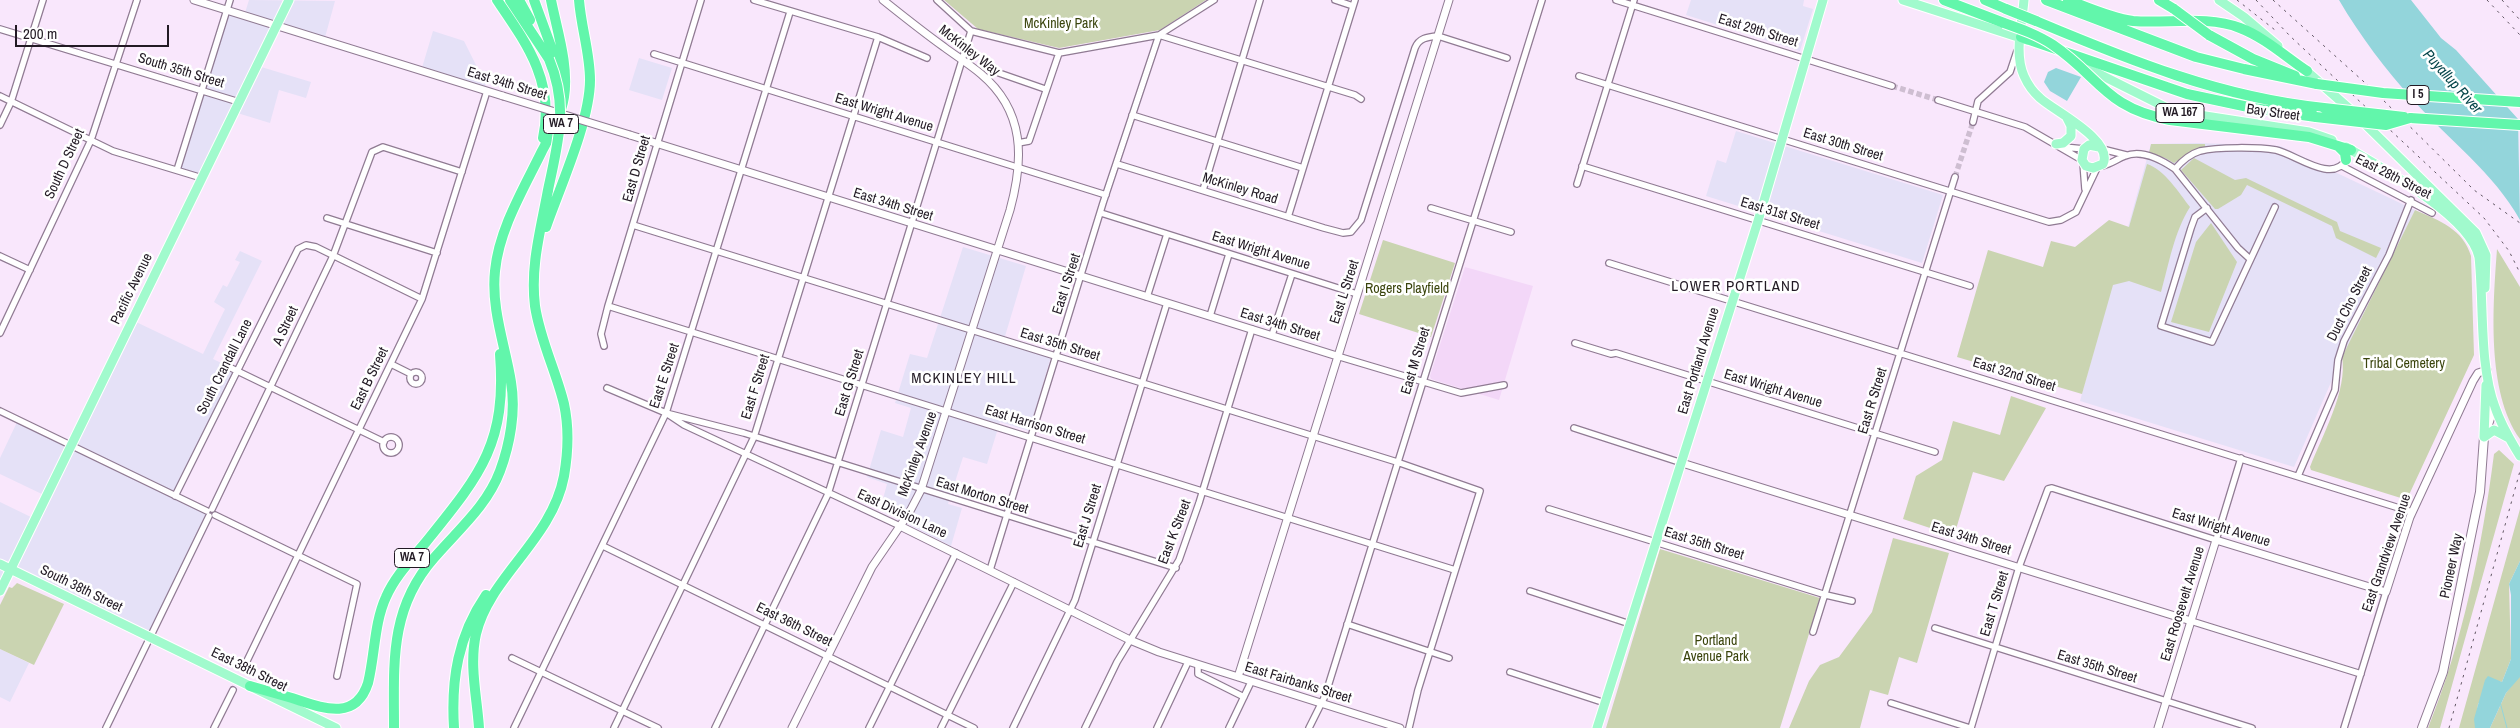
<!DOCTYPE html>
<style>
body{margin:0}
#map{position:relative;width:2520px;height:728px;overflow:hidden;background:#f9e7fc;font-family:"Archivo Narrow",sans-serif}
canvas{display:block}
.scale{position:absolute;left:15px;top:25px;width:154px;height:22px;box-sizing:border-box;border:2px solid #221a24;border-top:0;padding-left:6px;font-size:15px;line-height:18px;white-space:nowrap;color:#221a24;-webkit-text-stroke:4px #fff;paint-order:stroke}
</style>
<div id="map">
<canvas width="2520" height="728"></canvas>
<div class="scale">200 m</div>
</div>
<script>
const g = document.querySelector('canvas').getContext('2d');
g.lineJoin = 'round';
function fillPath(path, color) {
  g.fillStyle = color;
  g.fill(path, 'evenodd');
}
function stroke(path, color, width, dash) {
  g.strokeStyle = color;
  g.lineWidth = width;
  g.lineCap = dash ? 'butt' : 'round';
  g.setLineDash(dash || []);
  g.stroke(path);
}
function drawText(font, color, halo, rows, align = 'center') {
  g.font = font + ' "Archivo Narrow",sans-serif';
  g.lineWidth = 5;
  g.setLineDash([]);
  g.textBaseline = 'middle';
  g.strokeStyle = halo;
  g.fillStyle = color;
  for (const [text, x, y, turn = 0] of rows) {
    g.save();
    g.translate(x, y);
    g.rotate((+turn || 0) * Math.PI / 180);
    g.textAlign = isNaN(turn) ? turn : align;
    if (halo) g.strokeText(text, 0, 0);
    g.fillText(text, 0, 0);
    g.restore();
  }
}
const commercial = new Path2D(`
 M249 0 335 1 324 41 277 26 258 66 311 82 306 98 279 90 270 123 234 112 202 178 177 170 226 10 244 16Z
 M1691 0H1804L1803 6 1813 9 1800 51 1686 15Z
 M433 31 464 41 485 83 487 91 421 71Z
 M639 58 672 68 662 100 629 90Z
 M1736 131 1943 195 1922 263 1706 196 1717 160 1726 163Z
 M2198 143 2280 146 2415 210 2342 357 2294 467 2080 401 2151 144Z
 M963 247 1026 266 1003 343 1051 357 1029 431 1000 422 987 464 963 457 948 504 962 508 951 546 880 510 887 484 867 477 881 430 903 437 911 408 895 403 910 354 927 358Z
 M240 251 262 261 213 359 236 370 175 496 210 513 150 638 11 570 0 591V502L35 519 46 496 0 474V458L18 420 70 445 132 320 203 354 225 309 214 302 223 285 227 287 240 262 235 260Z
 M0 649 29 663 10 702 0 697Z`);
const built = new Path2D(`
 M1465 267 1533 286 1499 400 1431 379 1430 376Z`);
const green = new Path2D(`
 M944 0H1206L1160 30 1059 48 978 29Z
 M2151 144H2205V147L2192 151 2174 163 2165 158 2149 153Z
 M2194 158 2235 180 2246 178 2337 222 2340 231 2381 248 2376 258 2336 238 2332 226 2247 185 2241 195 2218 209H2215L2181 170Z
 M2147 164C2165 170 2179 193 2190 207 2174 232 2169 264 2161 292L2129 281 2113 285 2082 394 1957 357 1988 250 2043 267 2051 241 2075 247 2109 220 2129 227Z
 M2415 210C2440 221 2463 229 2471 256L2474 355 2408 497 2404 499 2311 470 2310 467C2322 436 2348 390 2342 357Z
 M2211 223 2237 262 2209 332 2171 322 2196 242Z
 M1383 240 1455 263 1431 337 1359 314Z
 M2497 249 2520 287V439C2486 392 2493 304 2497 249Z
 M2011 396 2046 408 2004 481 1973 472 1954 536 1903 519 1916 476 1942 460 1953 421 2000 435Z
 M2499 450 2514 464 2440 728H2428C2463 641 2482 547 2494 454Z
 M2520 509V561L2509 584 2511 659 2502 682 2497 681 2478 704 2475 728H2459Z
 M1893 538 1949 553 1917 663 1899 657 1888 695 1870 690 1860 728H1789L1809 681 1820 665 1839 657 1872 612Z
 M1660 549 1820 598 1780 728H1606Z
 M17 583 64 604 34 665 0 649V605L9 587 12 588Z
 M2518 677H2520V728H2490L2506 693Z`);
const water = new Path2D(`
 M2339 0H2411L2441 38 2456 50 2518 119 2520 220C2494 173 2449 140 2414 101 2386 70 2360 36 2339 0Z
 M2056 68 2081 77 2067 101 2050 91 2044 82 2048 72Z
 M2520 561V677L2506 693 2490 728H2475L2474 719 2485 680 2488 676 2502 682 2511 659V595L2509 584Z`);
const stream = new Path2D(`
 M2500 702 2507 728`);
const minorTunnel = new Path2D(`
 M1892 86 1938 100
 M1955 177 1973 122`);
const minor = new Path2D(`
 M754 0 878 37 927 58
 M937 0 971 31 1059 53 1159 35 1214 0
 M1335 0 1353 6
 M1616 0 1892 86
 M0 29 239 102
 M654 54 1106 195
 M999 73 1045 89
 M1579 76 2049 222 2061 220 2076 212 2097 168
 M0 96 113 151 202 178
 M1938 100 2025 127 2082 160
 M1132 115 1303 168
 M1973 122 1978 101 2010 72 2017 51
 M0 125 11 102 43 0
 M1018 143 1029 141 1059 53
 M2064 147 2084 149
 M2102 149 2126 155
 M2083 163 2085 189
 M1117 164 1324 228 1343 233 1351 232 1361 220 1415 48C1419 38 1427 37 1438 36L1507 58
 M1582 166 1970 286
 M2102 166C2111 164 2117 159 2125 156 2141 149 2162 160 2175 169L2238 248 2250 259
 M2342 166 2432 213
 M2175 169C2181 162 2190 154 2200 151 2217 147 2258 147 2276 150 2295 154 2332 184 2346 160
 M177 170 230 0
 M1577 184 1634 0
 M1203 190 1260 0
 M1431 208 1511 232
 M2207 208 2195 217 2191 228 2161 326 2212 342 2275 207
 M1101 213 1357 294
 M1288 217 1355 0
 M327 218 437 253
 M633 225 1397 462 1480 491 1418 690 1409 728
 M0 256 30 270
 M1609 263 2412 512
 M1147 297 1167 234
 M608 306 1455 570
 M1210 316 1229 254
 M0 333 91 140 137 0
 M1272 335 1292 274
 M1575 343 1611 354 1616 353 1935 452
 M604 346 601 334 608 306 701 0
 M1337 356 1461 393 1504 385
 M391 364 411 374
 M229 367 384 442
 M410 378a6 6 0 1 1 12 0a6 6 0 1 1-12 0Z
 M607 388 666 413 684 425 900 526
 M0 411 207 511
 M666 413 744 433 1176 568
 M1574 428 1682 463
 M383 445a8 8 0 1 1 16 0a8 8 0 1 1-16 0Z
 M2298 476 2335 390 2338 360 2344 341 2389 255 2411 200
 M175 496 298 249 306 245 316 247 422 299
 M212 509 333 256 372 152 383 147 462 172
 M1549 509 1826 595 1852 601
 M215 515 357 584 337 676
 M603 546 974 728
 M990 570 1103 203 1159 35 1355 95 1361 99
 M1530 591 1630 624
 M2191 621 2361 674
 M1347 624 1449 658
 M1935 628 2252 728
 M1813 632 1955 177
 M512 658 658 728
 M245 665 422 299 487 91
 M1198 666V674L1244 697
 M1510 672 1605 703
 M1891 703 1970 728
 M106 728 209 516
 M214 728 233 690
 M514 728 666 413 790 12
 M614 728 754 437 878 37
 M715 728 828 494 971 31
 M869 728 956 553
 M941 728 1014 582
 M1013 728 1075 600 1167 303
 M1085 728 1117 662 1179 560 1199 503 1252 329
 M1157 728 1188 662
 M1229 728 1251 682
 M1309 728 1325 696 1542 0
 M1971 728 2019 567 2048 489 2052 488 2216 540 2241 458
 M2344 728 2386 592`);
const tertiary = new Path2D(`
 M194 0 503 96
 M630 135 1337 356
 M1682 463 2191 621
 M900 526 1130 640 1159 652 1400 728
 M1238 677 1449 0
 M792 728 872 567 909 513 921 490 1010 210C1024 159 1025 111 981 74 969 64 956 56 944 47 923 32 903 16 883 0
 M2158 728 2216 540 2386 592 2410 517 2473 381 2478 373 2487 370`);
const secondary = new Path2D(`
 M2422 728 2443 672 2480 492 2484 437 2494 406`);
const primary = new Path2D(`
 M1903 0 2027 40
 M2024 0C2022 24 2014 54 2024 76 2028 85 2033 92 2040 98 2054 111 2114 140 2103 164L2093 168 2086 166 2082 160 2084 149 2089 145 2099 147
 M2219 0 2244 17 2278 46
 M2081 65 2173 111 2309 132 2332 140
 M2303 68 2353 112
 M2362 121 2476 233 2486 255 2485 288
 M2056 144 2063 143 2071 136V126L2067 118
 M2346 147C2382 168 2470 216 2479 257 2484 303 2479 365 2495 407 2501 425 2510 440 2520 456
 M2484 437 2486 385
 M2484 437 2494 430 2507 437
 M0 564 336 728
 M0 591 289 0
 M1597 728 1758 221 1823 0`);
const motorway = new Path2D(`
 M497 0C527 44 555 82 543 138
 M510 0 549 59
 M519 0 530 20
 M534 0 553 52 556 69
 M1944 0 2004 23
 M1985 0 2006 9
 M2046 0 2196 57 2244 69 2317 84
 M2068 0C2089 8 2111 18 2133 21 2167 24 2207 15 2240 28 2264 37 2286 57 2307 71
 M2159 0 2174 9
 M2036 21C2129 60 2222 98 2324 108
 M2209 35 2253 59 2295 76
 M2021 37 2187 94 2253 108 2316 117
 M2410 118 2520 125
 M2170 120 2309 137 2351 150
 M2338 146 2345 153 2346 160
 M546 227C560 187 590 121 590 80 590 53 581 27 579 0
 M250 686C264 690 278 694 292 698 320 707 355 723 368 683 375 655 374 623 386 597 395 576 412 559 426 542 480 475 507 444 500 354
 M394 728C394 664 389 609 434 558 458 530 487 506 500 471 510 444 516 411 511 382 505 345 491 309 495 271 499 229 524 188 542 151 551 134 561 116 564 97 569 66 557 30 551 0
 M454 728C451 679 458 636 486 595
 M479 728C477 697 469 665 476 634 489 577 552 540 564 476 568 453 569 427 564 404 556 371 540 340 535 306 530 266 541 229 548 190`);
const rail = new Path2D(`
 M2237 0 2275 30
 M2256 0 2290 36 2484 218 2509 251 2520 273
 M2273 0 2373 90 2474 190 2520 223
 M2487 0 2520 35
 M2502 0 2520 20
 M2449 728 2520 471`);
const tertiaryBridge = new Path2D(`
 M503 96 630 135`);
const motorwayBridge = new Path2D(`
 M2006 9 2036 21
 M2174 9 2209 35
 M2004 23C2021 29 2038 35 2053 45 2100 77 2105 108 2170 120
 M2317 84 2383 93 2520 102
 M2324 108 2404 117
 M2316 117 2386 125 2410 118
 M548 190C558 142 569 107 549 59`);
const shields = [
 [2418,95,22],
 [2180,113,48],
 [561,124,35],
 [412,558,35]
];
const shieldNames = [
 ["I 5",2418,95],
 ["WA 167",2180,113],
 ["WA 7",561,124],
 ["WA 7",412,558]
];
const parkNames = [
 ["McKinley Park",1061,24],
 ["Rogers Playfield",1407,289],
 ["Tribal Cemetery",2404,364],
 ["Portland",1716,641],
 ["Avenue Park",1716,657]
];
const streetNames = [
 ["East 29th Street",1758,31,17],
 ["McKinley Way",969,51,38],
 ["South 35th Street",181,71,17],
 ["East 34th Street",507,84,17],
 ["East Wright Avenue",884,113,17],
 ["Bay Street",2273,113,8],
 ["East 30th Street",1843,145,17],
 ["South D Street",65,164,-65],
 ["East D Street",637,169,-74],
 ["East 28th Street",2393,177,27],
 ["McKinley Road",1240,189,17],
 ["East 34th Street",893,205,17],
 ["East 31st Street",1780,214,17],
 ["East Wright Avenue",1261,251,17],
 ["East I Street",1067,284,-72],
 ["Pacific Avenue",132,289,-64],
 ["East L Street",1345,292,-72],
 ["Duct Cho Street",2350,304,-63],
 ["East 34th Street",1280,325,17],
 ["A Street",286,326,-65],
 ["East 35th Street",1060,345,17],
 ["East M Street",1416,361,-73],
 ["East Portland Avenue",1699,361,-73],
 ["South Crandall Lane",225,367,-63],
 ["East 32nd Street",2014,375,17],
 ["East E Street",665,376,-72],
 ["East B Street",370,379,-64],
 ["East G Street",850,383,-73],
 ["East F Street",756,387,-73],
 ["East Wright Avenue",1773,389,17],
 ["East R Street",1873,401,-73],
 ["East Harrison Street",1035,425,17],
 ["McKinley Avenue",918,454,-70],
 ["East Morton Street",982,496,17],
 ["East Division Lane",902,514,25],
 ["East J Street",1088,516,-73],
 ["East Wright Avenue",2221,528,17],
 ["East K Street",1175,532,-69],
 ["East 34th Street",1971,539,17],
 ["East 35th Street",1704,544,17],
 ["East Grandview Avenue",2387,553,-71],
 ["Pioneer Way",2452,566,-78],
 ["South 38th Street",81,589,26],
 ["East T Street",1995,604,-73],
 ["East Roosevelt Avenue",2183,604,-73],
 ["East 36th Street",794,625,26],
 ["East 35th Street",2097,667,17],
 ["East 38th Street",249,670,26],
 ["East Fairbanks Street",1298,683,17]
];
const waterNames = [
 ["Puyallup River",2452,82,48]
];
const neighbourhoodNames = [
 ["LOWER PORTLAND",1736,287],
 ["MCKINLEY HILL",964,379]
];
fillPath(commercial, '#e5e1f7');
fillPath(built, '#f3d7f8');
fillPath(green, '#cad4b1');
fillPath(water, '#93d5db');
stroke(stream, '#93d5db', 1);
stroke(minorTunnel, '#cebed1', 5.5, [5.5, 3]);
stroke(minor, '#907b93', 8);
stroke(tertiary, '#907b93', 9);
stroke(secondary, '#907b93', 10);
stroke(primary, '#fff', 11);
stroke(motorway, '#fff', 12);
stroke(minor, '#fff', 5.5);
stroke(tertiary, '#fff', 7);
stroke(secondary, '#fff', 8);
stroke(primary, '#a1facd', 9);
stroke(motorway, '#62f6ab', 10);
stroke(rail, '#625764', 1, [2.5, 5]);
stroke(tertiaryBridge, '#907b93', 9, []);
stroke(motorwayBridge, '#fff', 12, []);
stroke(tertiaryBridge, '#fff', 7);
stroke(motorwayBridge, '#62f6ab', 10);
for (const [x, y, w] of shields) {
  const box = new Path2D();
  box.roundRect(x - w / 2, y - 9.5, w, 19, 4);
  g.fillStyle = '#fff';
  g.fill(box);
  stroke(box, '#221a24', 1);
}
drawText('bold 12px', '#221a24', null, shieldNames);
drawText('14px', '#3a440c', '#fff', parkNames);
drawText('14px', '#221a24', '#fff', streetNames);
drawText('italic 15px', '#07464b', '#fff', waterNames);
g.letterSpacing = '1px';
drawText('15px', '#221a24', '#fff', neighbourhoodNames);
g.letterSpacing = '0px';
</script>
